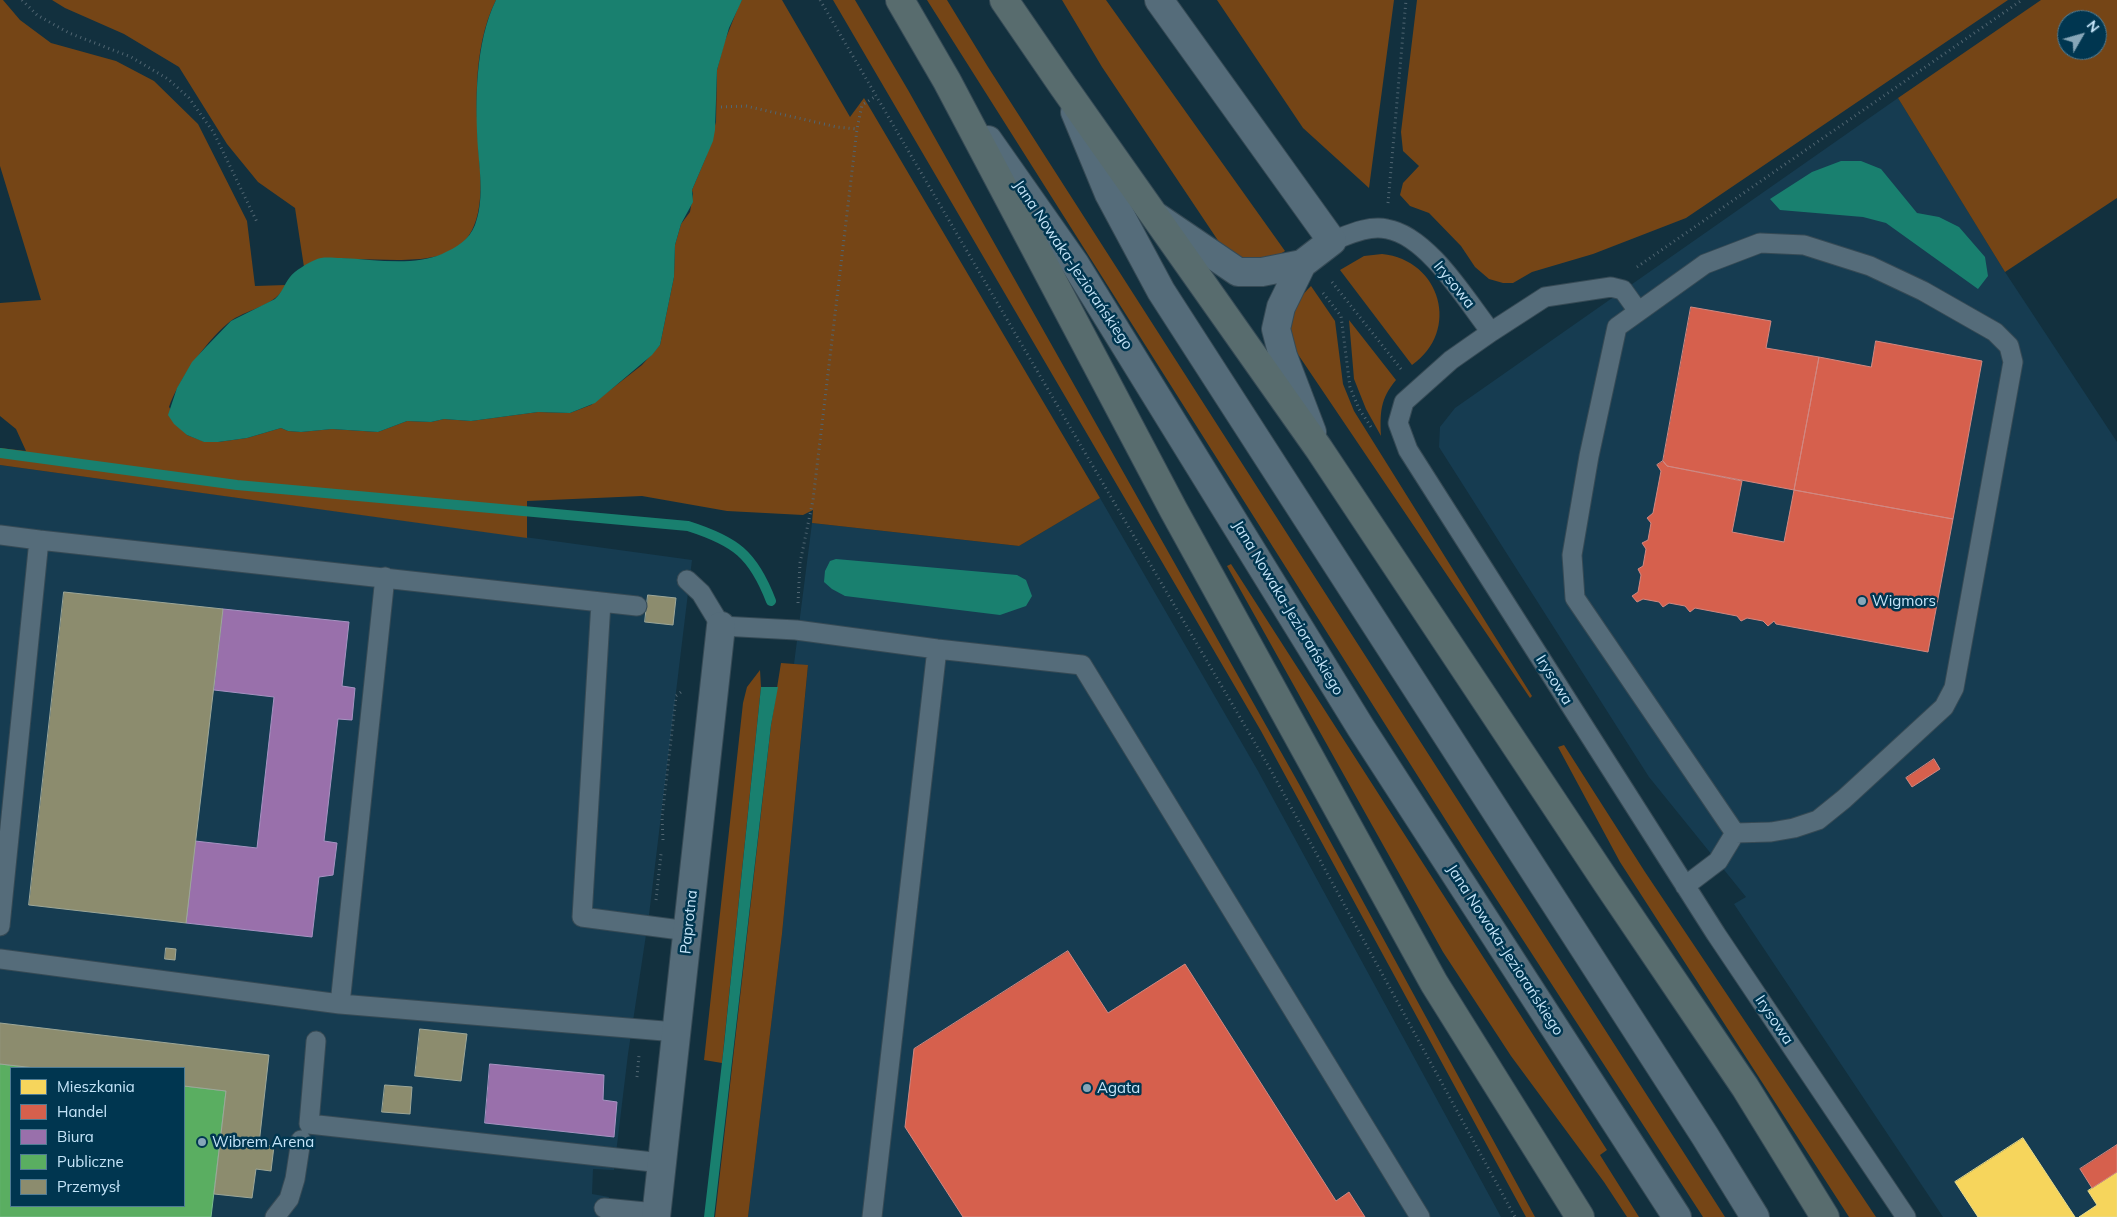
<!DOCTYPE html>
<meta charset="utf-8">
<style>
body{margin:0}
#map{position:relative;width:2117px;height:1217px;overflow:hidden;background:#12303e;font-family:Mulish,sans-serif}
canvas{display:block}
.legend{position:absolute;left:10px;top:1067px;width:175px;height:140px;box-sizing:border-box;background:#003650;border:1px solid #4f7c94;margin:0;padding:6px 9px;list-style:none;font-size:15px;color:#c5e5f9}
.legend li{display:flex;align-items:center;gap:10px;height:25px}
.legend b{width:25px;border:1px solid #4f7c94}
.north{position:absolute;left:2057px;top:10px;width:50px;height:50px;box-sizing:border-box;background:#003650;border:1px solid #4f7c94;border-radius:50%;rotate:52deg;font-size:14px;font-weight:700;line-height:20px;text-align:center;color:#c5e5f9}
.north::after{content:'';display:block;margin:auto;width:18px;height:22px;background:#86a6b8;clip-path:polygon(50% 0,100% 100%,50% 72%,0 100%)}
</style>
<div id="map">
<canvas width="2117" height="1217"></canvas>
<ul class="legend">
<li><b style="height:14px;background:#f6d55c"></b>Mieszkania</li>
<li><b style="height:14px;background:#d6604d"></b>Handel</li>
<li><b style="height:14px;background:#9970ab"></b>Biura</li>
<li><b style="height:14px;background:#5aae61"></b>Publiczne</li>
<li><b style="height:14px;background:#8c8c6e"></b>Przemysł</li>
</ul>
<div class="north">N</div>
</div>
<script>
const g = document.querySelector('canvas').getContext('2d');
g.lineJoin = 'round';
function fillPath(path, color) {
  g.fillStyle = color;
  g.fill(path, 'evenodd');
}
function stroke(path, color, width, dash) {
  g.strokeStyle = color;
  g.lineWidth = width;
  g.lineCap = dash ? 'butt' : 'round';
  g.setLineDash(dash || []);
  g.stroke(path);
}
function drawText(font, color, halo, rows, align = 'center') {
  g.font = font + ' Mulish,sans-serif';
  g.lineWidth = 5;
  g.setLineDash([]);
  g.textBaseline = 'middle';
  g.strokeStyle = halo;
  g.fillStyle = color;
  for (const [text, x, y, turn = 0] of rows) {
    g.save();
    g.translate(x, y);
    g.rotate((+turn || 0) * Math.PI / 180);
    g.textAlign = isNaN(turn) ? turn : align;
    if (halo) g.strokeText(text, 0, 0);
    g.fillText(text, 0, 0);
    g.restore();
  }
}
const built = new Path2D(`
 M1898 98 2005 272 2117 442V1217H1943L1734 904 1746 897 1649 777 1439 447 1440 427 1455 408Z
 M0 465 692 560 649 915 628 1054 614 1170 593 1169 592 1194 609 1197 607 1217H0ZM11 1068H184V1206H11Z
 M1100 498 1258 771 1501 1217H748L782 934 808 666 794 664 812 523 1019 546Z`);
const green = new Path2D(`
 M0 0H3L20 20 51 43 116 61 154 81 198 124 247 221 255 286 286 285C275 306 251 308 232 320 209 337 178 380 169 407L187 435 205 442H218L247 438 281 428 288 431 301 432 332 429 378 432 407 421 431 422 444 419 471 421 538 412 570 413 591 405 642 365 660 345 674 277 675 245 681 224 690 212 693 194 692 190 706 157 716 122 717 70 724 43 739 5 742 0H782L850 117 864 98 1100 498 1019 546 812 523 813 510 803 515 727 511 642 496 527 501V538L0 465V448L26 451 16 429 0 416V303L41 300 0 166Z
 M52 0H496C471 50 476 114 480 169 487 272 428 260 351 259 331 258 321 255 304 267L295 208 258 182 227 144 179 67 124 34 65 8Z
 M833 0H855L908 90 1299 784 1535 1217H1526L1261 731Z
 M927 0H947L988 67 1725 1217H1703L1469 857Z
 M1062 0H1106L1285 251 1271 260 1245 262 1223 248 1102 67Z
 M1217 0H1394L1369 188 1303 128Z
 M1417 0H2008L1686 218 1593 254 1532 272 1513 283H1503L1489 279 1475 267 1461 246 1429 213 1410 206 1400 195 1403 183 1419 166 1403 151 1401 132Z
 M2041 0H2117V198L2005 272 1898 98ZM2067 20H2097V50H2067Z
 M1382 254C1441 260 1461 331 1412 365L1340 270 1364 256Z
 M1311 286 1335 321 1343 384 1354 411 1532 696 1530 698 1293 347C1283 320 1292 305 1311 286Z
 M1349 320 1396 380C1380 399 1380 413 1381 436L1366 409 1354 379Z
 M1231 564 1607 1150 1600 1155 1639 1217H1627L1604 1182 1511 1056 1443 952 1227 566Z
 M781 663 808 665 782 934 748 1217H715L771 725Z
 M760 670 761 687 722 1063 704 1060 743 703 747 687Z
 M1564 745 1645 872 1876 1217H1849L1620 862 1558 747Z`);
const water = new Path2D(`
 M496 0H742L729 28 717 70 715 130 713 141 692 190 693 202 681 224 675 245 674 277 660 345 652 355 595 403 570 413 538 412 471 421 444 419 431 422 407 421 378 432 332 429 301 432 288 431 281 428 247 438 218 442H204L187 435 174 424 168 415 177 388 192 362 205 348 231 321 275 299C283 292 284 284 290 277 294 271 308 263 315 260 322 256 333 258 341 258 374 259 411 267 442 254 457 247 469 240 475 225 484 202 480 173 478 149 475 102 475 43 496 0Z
 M1841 161H1861L1881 169 1917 213 1939 217 1959 227 1985 257 1988 276 1978 289 1886 223 1863 217 1780 210 1770 199 1812 172Z
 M836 559 1017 575 1026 580 1032 596 1026 606 1000 615 845 596 832 589 824 582 825 571 830 561Z
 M761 687H778L771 725 714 1217H704L724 1045Z`);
const homes = new Path2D(`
 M2023 1138 2075 1217H1978L1955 1182Z
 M2117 1172V1217H2079L2097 1205 2088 1191Z`);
const shops = new Path2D(`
 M1691 307 1771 321 1766 348 1819 357 1794 490 1667 466 1663 461Z
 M1876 341 1982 361 1953 519 1794 490 1819 357 1871 367Z
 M1663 461 1667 466 1742 481 1732 532 1784 542 1794 490 1953 519 1928 652 1776 624 1774 621 1768 626 1763 621 1747 618 1741 621 1737 616 1695 608 1690 612 1685 606 1669 603 1663 607 1659 602 1643 599 1637 602 1632 596 1638 592 1641 575 1638 569 1643 566 1646 549 1642 543 1648 540 1651 523 1647 518 1653 513 1661 471 1657 465Z
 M1934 759 1940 769 1912 787 1906 778Z
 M1068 951 1108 1013 1185 964 1336 1201 1349 1192 1365 1217H963L905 1127 914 1049Z
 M2117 1145V1172L2092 1188 2080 1169Z`);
const offices = new Path2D(`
 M223 609 349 622 342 686 355 688 352 720 338 719 324 841 337 843 333 875 319 877 312 937 186 923 195 841 257 848 274 697 214 690Z
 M490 1064 604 1075 603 1100 617 1102 614 1137 485 1123Z`);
const public = new Path2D(`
 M0 1064 35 1068H11V1206H184V1086L226 1091 211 1217H0Z`);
const industry = new Path2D(`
 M64 592 223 609 186 923 29 905Z
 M648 595 676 598 673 625 645 622Z
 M166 948 176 949 175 960 165 959Z
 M0 1023 269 1055 259 1144 274 1146 271 1171 256 1169 252 1198 214 1194 226 1091 184 1086V1068H35L0 1064Z
 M420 1029 467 1034 461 1081 415 1076Z
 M385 1085 412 1087 410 1114 382 1112Z`);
const stream = new Path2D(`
 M0 453 237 485 688 526C735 541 753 554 771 601`);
const path = new Path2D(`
 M22 0 37 15 69 33 131 57 168 79 189 98 214 133 257 222
 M820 0 1269 767 1515 1217
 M721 107 746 106 837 127 857 129
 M1388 203 1406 0
 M1637 267 2022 0
 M1332 282 1401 369
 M1323 293 1341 316 1350 387 1359 409 1371 427
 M798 603 800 563 813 500 857 129 862 105 876 96
 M663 840 662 817 676 696 681 692
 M656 900 661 854
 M637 1077 639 1055`);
const service = new Path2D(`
 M1332 241C1348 235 1368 225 1387 229 1428 236 1466 300 1491 332L1451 360 1404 402 1398 423 1408 450 1716 934 1906 1217
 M1491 332 1545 297 1611 287 1623 290 1638 311
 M0 535 39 540
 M687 580 701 593 721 626 796 630 937 649 1082 665 1420 1217
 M601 602 582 917 688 931
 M1685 886 1718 861 1735 833 1575 598 1572 555 1589 456 1617 327 1705 264 1760 243 1804 245 1870 266 1923 291 1995 332 2009 346 2013 362 1954 688 1944 707 1844 799 1818 820 1794 828 1771 832 1735 833
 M0 926 39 540 637 606
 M0 959 340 1004 676 1032
 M340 1004 385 577
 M316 1041 309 1124 662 1163
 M604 1208 656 1213
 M275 1217 289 1199 295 1179 301 1140
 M872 1217 937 649`);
const minor = new Path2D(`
 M1159 0 1332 241 1302 264 1281 307 1276 329 1283 356 1312 432
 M1157 217 1238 272H1262L1302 264
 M656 1217 721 626`);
const tertiary = new Path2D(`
 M1075 112 1109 194 1161 291 1705 1136 1755 1217
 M988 140 1075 264 1361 728 1677 1217`);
const primary = new Path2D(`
 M900 0 947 81 1173 509 1434 983 1580 1217
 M1004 0 1063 86 1319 449 1607 883 1745 1087 1825 1217`);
const markers = [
 [1862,601,5,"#86a6b8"],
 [1087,1088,5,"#86a6b8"],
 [202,1142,5,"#86a6b8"]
];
const streetNames = [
 ["Jana Nowaka-Jeziorańskiego",1073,265,56],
 ["Irysowa",1454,285,51],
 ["Jana Nowaka-Jeziorańskiego",1288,608,59],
 ["Irysowa",1554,680,58],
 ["Paprotna",689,922,-84],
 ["Jana Nowaka-Jeziorańskiego",1505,950,57],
 ["Irysowa",1774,1020,56]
];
const poiNames = [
 ["Wigmors",1872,601],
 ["Agata",1097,1088],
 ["Wibrem Arena",212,1142]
];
fillPath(built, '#163c51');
fillPath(green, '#754516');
fillPath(water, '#19806f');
fillPath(homes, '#f6d55c');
stroke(homes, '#e7da8b', 1);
fillPath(shops, '#d6604d');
stroke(shops, '#d18881', 1);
fillPath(offices, '#9970ab');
stroke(offices, '#a693c2', 1);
fillPath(public, '#5aae61');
stroke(public, '#7abe8f', 1);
fillPath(industry, '#8c8c6e');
stroke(industry, '#9da798', 1);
stroke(stream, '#19806f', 10);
stroke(service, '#364a55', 21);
stroke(minor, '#364a55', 30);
stroke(tertiary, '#364a55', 30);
stroke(primary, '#364a55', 30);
stroke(path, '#516672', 3, [1, 4]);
stroke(service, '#556c7a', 19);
stroke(minor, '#556c7a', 28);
stroke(tertiary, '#556c7a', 28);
stroke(primary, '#586c6e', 28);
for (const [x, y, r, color] of markers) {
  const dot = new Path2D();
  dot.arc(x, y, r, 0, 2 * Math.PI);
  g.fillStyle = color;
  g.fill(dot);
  stroke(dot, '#003650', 2);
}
drawText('15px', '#c5e5f9', '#003650', streetNames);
drawText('15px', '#c5e5f9', '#003650', poiNames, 'left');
</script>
